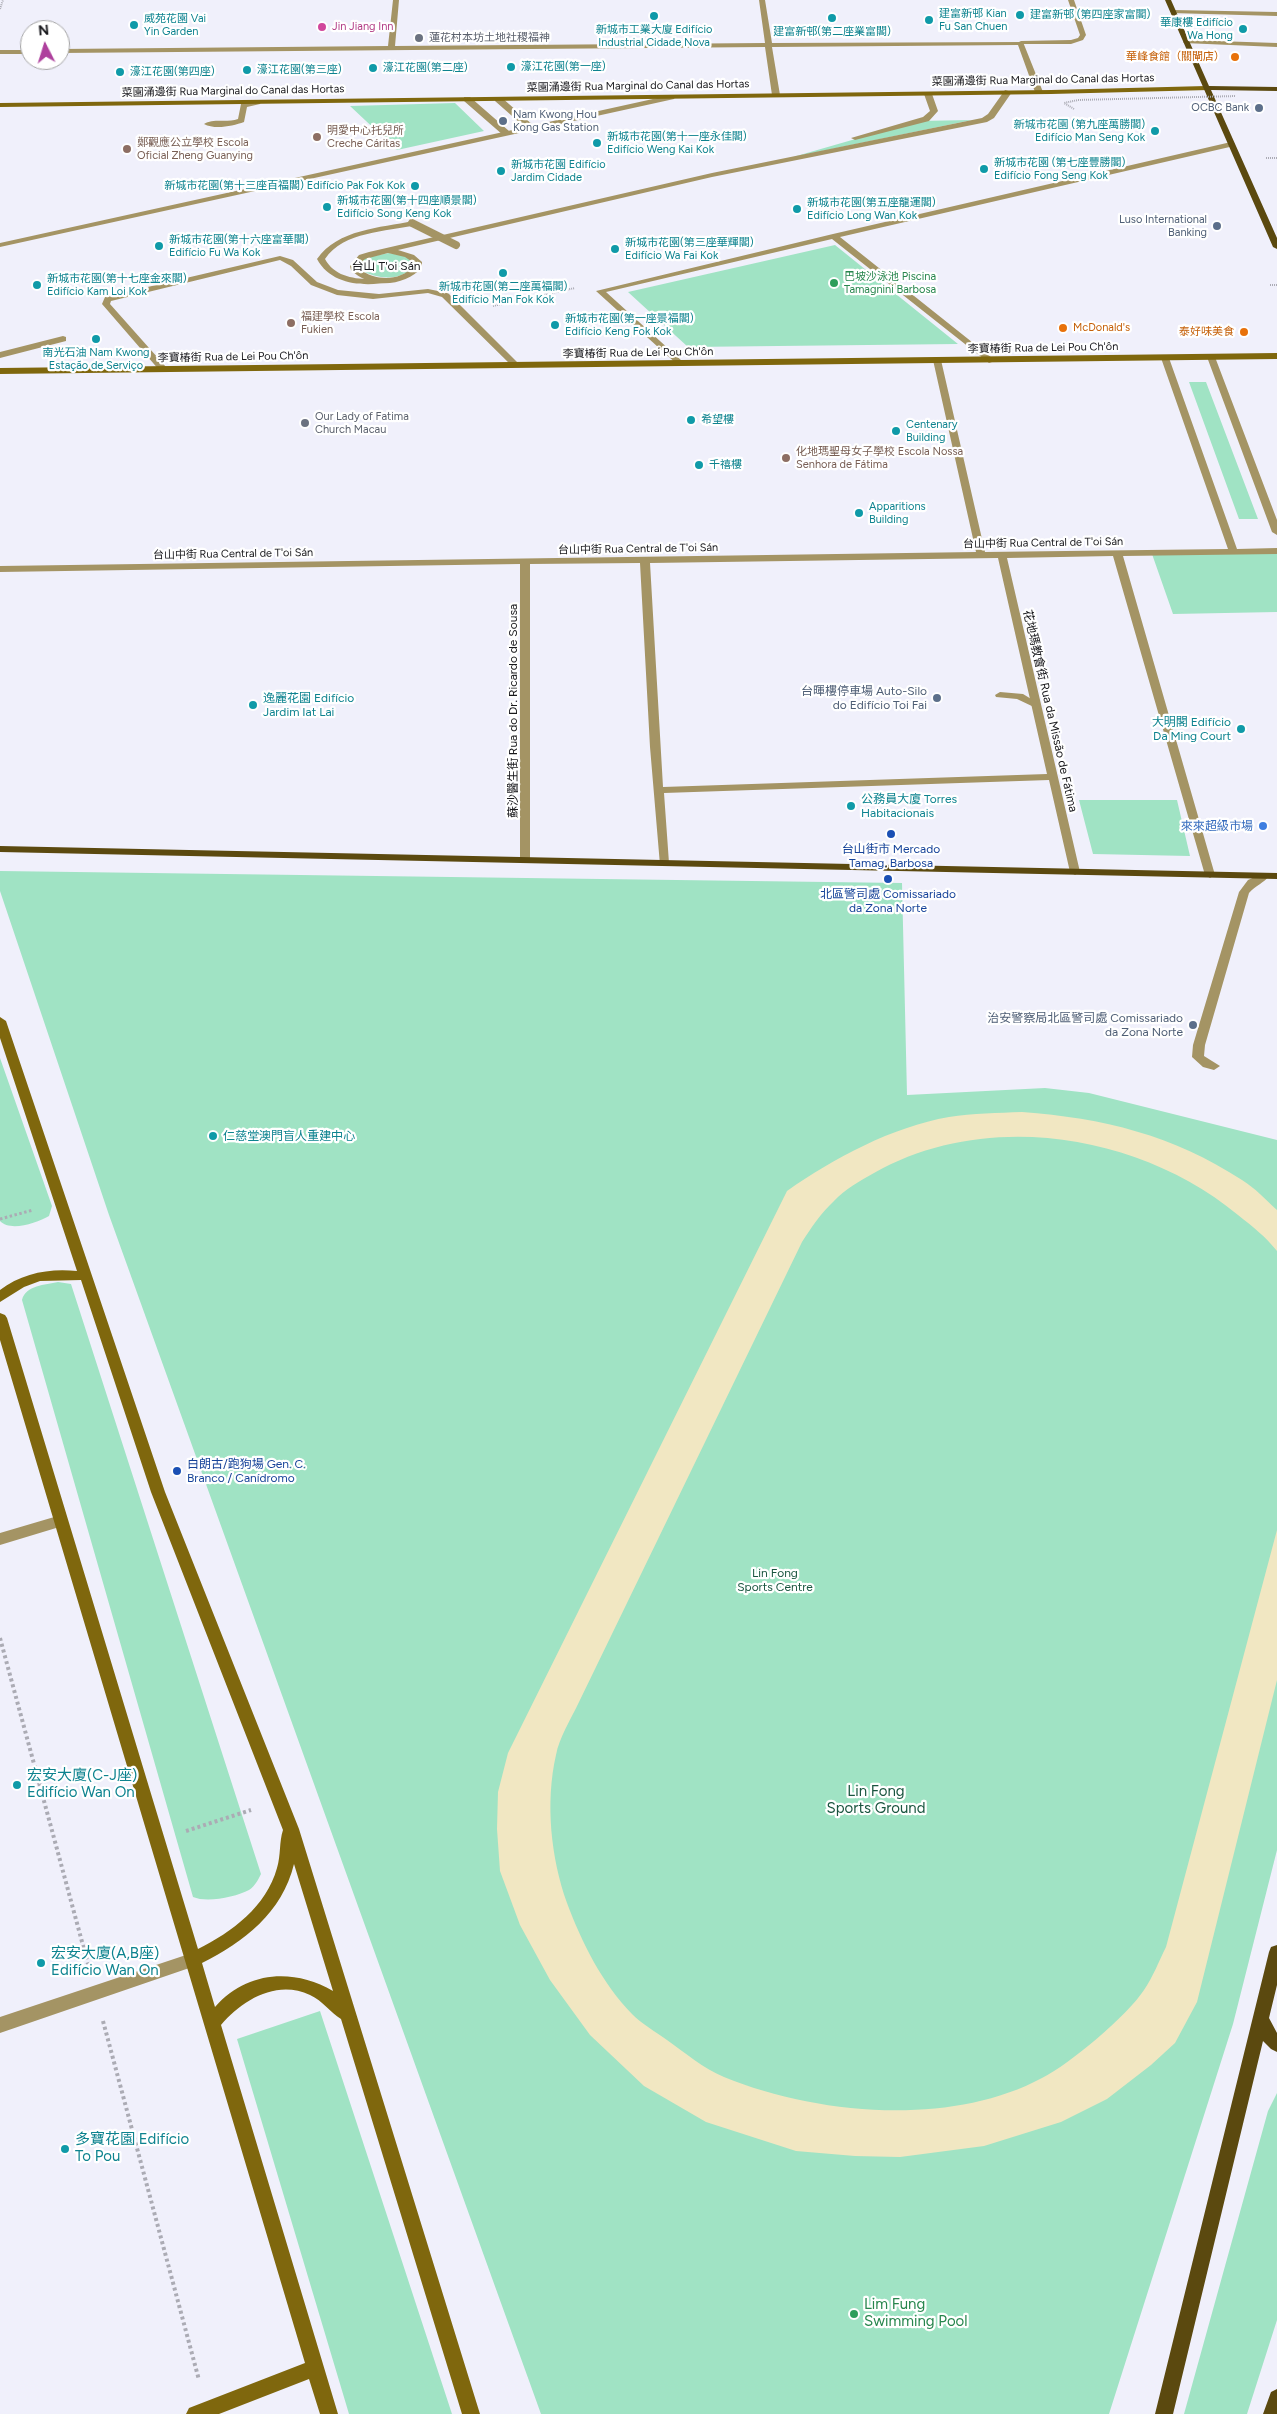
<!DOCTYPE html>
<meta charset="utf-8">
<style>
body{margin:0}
#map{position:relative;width:1277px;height:2414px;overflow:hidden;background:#f0f0fb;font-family:Figtree,sans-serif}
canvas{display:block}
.north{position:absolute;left:20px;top:20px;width:50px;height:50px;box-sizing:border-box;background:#fff;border:1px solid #a3a3a4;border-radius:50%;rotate:355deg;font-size:14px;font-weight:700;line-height:20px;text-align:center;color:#18181c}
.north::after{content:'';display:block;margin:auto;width:18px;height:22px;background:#ae409d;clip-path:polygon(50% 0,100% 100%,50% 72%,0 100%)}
</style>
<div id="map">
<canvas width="1277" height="2414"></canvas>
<div class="north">N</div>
</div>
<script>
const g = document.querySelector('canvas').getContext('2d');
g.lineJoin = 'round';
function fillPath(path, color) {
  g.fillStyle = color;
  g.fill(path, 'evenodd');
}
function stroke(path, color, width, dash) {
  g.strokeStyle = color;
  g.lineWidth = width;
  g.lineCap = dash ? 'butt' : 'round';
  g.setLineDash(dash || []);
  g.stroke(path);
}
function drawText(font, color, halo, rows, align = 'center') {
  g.font = font + ' Figtree,"Noto Sans SC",sans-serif';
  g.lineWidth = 4.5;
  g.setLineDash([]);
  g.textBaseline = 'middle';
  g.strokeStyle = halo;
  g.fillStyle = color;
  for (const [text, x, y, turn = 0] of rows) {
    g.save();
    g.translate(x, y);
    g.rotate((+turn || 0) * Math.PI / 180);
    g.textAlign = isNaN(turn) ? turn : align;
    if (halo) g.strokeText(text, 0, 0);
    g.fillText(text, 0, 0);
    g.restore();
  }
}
const green = new Path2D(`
 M455 103 484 131 397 150 350 106Z
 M972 120 793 157 918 121Z
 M835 245 958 344 688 347 628 292Z
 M389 253 406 256 415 263V267C396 282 380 279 359 270L357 266 363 258Z
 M1189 382H1206L1258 519H1239Z
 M1277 553V612L1173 614 1152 554Z
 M1079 800H1177L1190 856 1093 854Z
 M0 871 902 883 907 1095 1045 1088 1089 1093 1277 1140V1850L1233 2024 1109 2414H541L109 1215 0 891Z
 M0 1058 52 1206 49 1216C37 1223 10 1232 0 1221Z
 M58 1282 71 1284 261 1874C258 1880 255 1886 249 1890 236 1897 207 1903 193 1897L22 1300C26 1285 45 1285 58 1282Z
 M320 2011 452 2414H349L237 2039Z
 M1277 2093V2320L1247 2414H1184L1268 2111Z`);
const sand = new Path2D(`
 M1022 1112C1103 1118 1173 1135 1242 1180 1255 1188 1266 1200 1277 1210V1251C1266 1237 1252 1226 1238 1215 1140 1134 987 1109 874 1173 860 1181 845 1189 834 1201 821 1213 811 1228 802 1242L579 1702C571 1719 559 1738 556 1755 545 1803 551 1858 567 1903 582 1943 602 1983 632 2014 642 2024 656 2032 667 2040 684 2052 704 2069 724 2077 817 2115 951 2127 1042 2078 1070 2064 1127 2016 1144 1990 1153 1977 1159 1961 1166 1947L1277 1530V1680L1197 2002 1175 2043 1151 2065 1107 2099 1061 2122 984 2146 900 2157 855 2156 796 2151 706 2122 644 2086 590 2035 550 1980 520 1925 500 1871 497 1829 498 1792 508 1753 787 1191C834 1158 892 1127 949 1117 973 1113 998 1113 1022 1112Z`);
const pathFar2 = new Path2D(`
 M0 9 3 0
 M1266 158H1277
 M1270 285H1277
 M493 306 575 288`);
const pathFar1 = new Path2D(`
 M0 1219 33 1210`);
const path = new Path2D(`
 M0 1638 88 1964
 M186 1831 251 1810
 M103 2021 199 2380`);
const lane = new Path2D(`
 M1068 0H1074L1086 35 1083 40 1071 44H1019V42L1021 41 1071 40 1078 38 1080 35Z
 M464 97H470L509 131V135H503L464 101Z
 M495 97H501L534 126V130H528L495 101Z
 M257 100 261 102 260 104 247 107 244 122C233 126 215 130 204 124 213 118 227 123 238 119L241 104Z
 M413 221H416V225C386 232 344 231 325 259 337 281 365 280 387 278H390V282C364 287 331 285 317 259 338 229 380 228 413 221Z
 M63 336 66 337V341L0 358V352Z
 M1000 692 1023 694 1041 705 1036 708 1017 699 996 697 995 695Z
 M1264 873 1268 874 1269 876C1264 883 1256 885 1249 893L1205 1045 1204 1056 1220 1066 1214 1070 1203 1067 1192 1057 1193 1045 1239 892 1248 880Z`);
const street = new Path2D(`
 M393 0H399L395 46 765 43 759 0H765L772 43 1023 42 1043 92 1039 94 1035 92 1018 45 772 47 780 95 776 97 772 95 765 47 60 53V49L388 46Z
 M1173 10 1277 12V16L1171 13V11Z
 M1186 40 1277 43V47L1184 43 1183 42Z
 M0 50H30V54H0Z
 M1005 90 1012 92 994 118 987 122 712 177 398 250 414 255 422 262V267C406 287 369 289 351 270L350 266 359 255 369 252 712 173 982 118 988 114ZM388 253 405 257 414 263V266C399 282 376 281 359 269L358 266 365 259Z
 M928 92 932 94 938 111 929 121 855 140 851 138 923 117 930 111 924 94Z
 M671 95 675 97 674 99 0 247V243Z
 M1231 142 1235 144 1234 146 840 237 992 358V362L989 363 832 239 606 292 682 361V365L679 366 596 291 833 234Z
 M280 256 293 260 317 282 338 290 379 294 428 289 448 293 520 365 513 367 442 297 428 293 373 299 337 295 311 285 291 266 280 260 111 301 110 304 166 367 167 369 163 372 160 371 102 304 105 297Z
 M1165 355 1169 358 1237 549 1277 548V554L1123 556 1215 875 1210 878 1205 875 1113 556 1007 558 1080 872 1075 875 1070 872 1049 780 664 793 669 863 668 865H660L650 747 640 563 530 564V860L525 863 520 860V564L0 572V566L976 552 933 360 937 357 941 360 985 552 1228 549 1161 358ZM998 558 1047 774 663 787 650 563Z
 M1208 355 1215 357 1277 520V535L1272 532 1207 357Z
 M61 1515 66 1517 68 1521 66 1525 0 1545V1533Z
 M192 1953 198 1955 200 1960 198 1965 0 2033V2017Z`);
const secondary = new Path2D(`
 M1206 86H1209V90L1051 94 0 107V103L1051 90Z
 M1277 353V359L0 374V368Z
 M0 1017 6 1021 165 1492 299 1829 480 2414H462L341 2019C330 2012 323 2001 310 1995 277 1979 242 2000 221 2025L338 2414H320L309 2379 219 2414H186L189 2408 305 2363 0 1340V1313L5 1315 7 1318 198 1949C232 1932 266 1907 277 1868 281 1855 279 1842 283 1830L151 1492 81 1280 40 1281 24 1287 0 1302V1290C22 1273 50 1268 77 1271L0 1038ZM294 1864 333 1991C293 1968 247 1971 215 2007L202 1963C244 1942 282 1913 294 1864Z`);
const primary = new Path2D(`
 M1165 0H1171L1209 86 1277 87V91L1211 90 1277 238V249L1273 247Z
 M0 846 1277 873V879L0 852Z
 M1277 1945V1985L1269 2018 1277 2033V2052L1271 2049 1263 2041 1173 2414H1155L1269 1952 1271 1947Z
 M1277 2389V2414H1263L1271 2392Z`);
const pathBridge = new Path2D(`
 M1074 109 1064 103 1078 100 1236 96`);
const laneBridge = new Path2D(`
 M412 223 456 245`);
const markers = [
 [1020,15,5,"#0f9aa8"],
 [654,16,5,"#0f9aa8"],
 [832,18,5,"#0f9aa8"],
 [929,20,5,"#0f9aa8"],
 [134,25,5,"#0f9aa8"],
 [322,27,5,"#d1479c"],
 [1243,29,5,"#0f9aa8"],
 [419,38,5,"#6b7280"],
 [1235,57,5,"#e8710a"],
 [511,67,5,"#0f9aa8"],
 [373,68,5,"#0f9aa8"],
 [247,70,5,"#0f9aa8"],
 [120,72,5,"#0f9aa8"],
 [1259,108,5,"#5c6f8a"],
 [503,121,5,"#5c6f8a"],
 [1155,131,5,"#0f9aa8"],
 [317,137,5,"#8d6e63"],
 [597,143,5,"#0f9aa8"],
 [127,149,5,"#8d6e63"],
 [984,169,5,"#0f9aa8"],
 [501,171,5,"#0f9aa8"],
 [415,186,5,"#0f9aa8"],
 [327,207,5,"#0f9aa8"],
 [797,209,5,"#0f9aa8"],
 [1217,226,5,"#5c6f8a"],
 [159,246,5,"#0f9aa8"],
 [615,249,5,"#0f9aa8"],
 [503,273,5,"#0f9aa8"],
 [834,283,5,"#2e9e5b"],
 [37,285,5,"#0f9aa8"],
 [291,323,5,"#8d6e63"],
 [555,325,5,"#0f9aa8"],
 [1063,328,5,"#e8710a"],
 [1244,332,5,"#e8710a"],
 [96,339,5,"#0f9aa8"],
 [691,420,5,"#0f9aa8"],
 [305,423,5,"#6b7280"],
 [896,431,5,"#0f9aa8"],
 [786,458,5,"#8d6e63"],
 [699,465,5,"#0f9aa8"],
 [859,513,5,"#0f9aa8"],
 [937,698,5,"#5c6f8a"],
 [253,705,5,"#0f9aa8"],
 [1241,729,5,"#0f9aa8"],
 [851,806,5,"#0f9aa8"],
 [1263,826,5,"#3f7fe0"],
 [891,834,5,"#1a4fb4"],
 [888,879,5,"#1a4fb4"],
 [1193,1025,5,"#5c6f8a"],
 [213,1136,5,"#0f9aa8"],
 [177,1471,5,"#1a4fb4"],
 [17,1785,5,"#0f9aa8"],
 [41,1963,5,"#0f9aa8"],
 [65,2149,5,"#0f9aa8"],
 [854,2314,5,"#2e9e5b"]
];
const farCulturenames = [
 ["建富新邨 Kian",939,14],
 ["Fu San Chuen",939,27],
 ["建富新邨 (第四座家富閣)",1030,15],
 ["威苑花園 Vai",144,19],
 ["Yin Garden",144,32],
 ["華康樓 Edifício",1233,23,"right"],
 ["Wa Hong",1233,36,"right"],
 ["新城市工業大廈 Edifício",654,30,"center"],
 ["Industrial Cidade Nova",654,43,"center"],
 ["建富新邨(第二座業富閣)",832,32,"center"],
 ["濠江花園(第一座)",521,67],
 ["濠江花園(第二座)",383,68],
 ["濠江花園(第三座)",257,70],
 ["濠江花園(第四座)",130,72],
 ["新城市花園 (第九座萬勝閣)",1145,125,"right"],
 ["Edifício Man Seng Kok",1145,138,"right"],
 ["新城市花園(第十一座永佳閣)",607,137],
 ["Edifício Weng Kai Kok",607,150],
 ["新城市花園 (第七座豐勝閣)",994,163],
 ["Edifício Fong Seng Kok",994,176],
 ["新城市花園 Edifício",511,165],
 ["Jardim Cidade",511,178],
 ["新城市花園(第十三座百福閣) Edifício Pak Fok Kok",405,186,"right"],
 ["新城市花園(第十四座順景閣)",337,201],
 ["Edifício Song Keng Kok",337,214],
 ["新城市花園(第五座龍運閣)",807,203],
 ["Edifício Long Wan Kok",807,216],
 ["新城市花園(第十六座富華閣)",169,240],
 ["Edifício Fu Wa Kok",169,253],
 ["新城市花園(第三座華輝閣)",625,243],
 ["Edifício Wa Fai Kok",625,256],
 ["新城市花園(第十七座金來閣)",47,279],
 ["Edifício Kam Loi Kok",47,292],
 ["新城市花園(第二座萬福閣)",503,287,"center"],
 ["Edifício Man Fok Kok",503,300,"center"],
 ["新城市花園(第一座景福閣)",565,319],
 ["Edifício Keng Fok Kok",565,332],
 ["南光石油 Nam Kwong",96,353,"center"],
 ["Estação de Serviço",96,366,"center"],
 ["希望樓",701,420],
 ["Centenary",906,425],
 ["Building",906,438],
 ["千禧樓",709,465],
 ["Apparitions",869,507],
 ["Building",869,520]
];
const farHotelnames = [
 ["Jin Jiang Inn",332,27]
];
const farWorshipnames = [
 ["蓮花村本坊土地社稷福神",429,38],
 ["Our Lady of Fatima",315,417],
 ["Church Macau",315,430]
];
const farFoodnames = [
 ["華峰食館（關閘店）",1225,57],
 ["McDonald's",1073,328,"left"],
 ["泰好味美食",1234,332]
];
const farStreetnames = [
 ["菜園涌邊街 Rua Marginal do Canal das Hortas",1043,80,-1],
 ["菜園涌邊街 Rua Marginal do Canal das Hortas",638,86,-1],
 ["菜園涌邊街 Rua Marginal do Canal das Hortas",233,91,-1],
 ["李寶椿街 Rua de Lei Pou Ch'ôn",1043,348,-1],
 ["李寶椿街 Rua de Lei Pou Ch'ôn",638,353,-1],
 ["李寶椿街 Rua de Lei Pou Ch'ôn",233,357,-1],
 ["台山中街 Rua Central de T'oi Sán",1043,543,-1],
 ["台山中街 Rua Central de T'oi Sán",638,549,-1],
 ["台山中街 Rua Central de T'oi Sán",233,554,-1]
];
const farServicenames = [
 ["OCBC Bank",1249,108],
 ["Nam Kwong Hou",513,115,"left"],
 ["Kong Gas Station",513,128,"left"],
 ["Luso International",1207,220],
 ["Banking",1207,233]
];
const farEducationnames = [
 ["明愛中心托兒所",327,131],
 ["Creche Cáritas",327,144],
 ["鄭觀應公立學校 Escola",137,143],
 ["Oficial Zheng Guanying",137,156],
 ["福建學校 Escola",301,317],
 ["Fukien",301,330],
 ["化地瑪聖母女子學校 Escola Nossa",796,452],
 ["Senhora de Fátima",796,465]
];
const farLeisurenames = [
 ["巴坡沙泳池 Piscina",844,277],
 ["Tamagnini Barbosa",844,290]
];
const farQuarternames = [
 ["台山 T'oi Sán",386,266]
];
const serviceNames = [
 ["台暉樓停車場 Auto-Silo",927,691],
 ["do Edifício Toi Fai",927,705],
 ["治安警察局北區警司處 Comissariado",1183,1018],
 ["da Zona Norte",1183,1032]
];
const cultureNames = [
 ["逸麗花園 Edifício",263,698],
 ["Jardim Iat Lai",263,712],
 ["大明閣 Edifício",1231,722,"right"],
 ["Da Ming Court",1231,736,"right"],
 ["公務員大廈 Torres",861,799],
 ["Habitacionais",861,813],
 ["仁慈堂澳門盲人重建中心",223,1136]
];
const streetNames = [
 ["蘇沙醫生街 Rua do Dr. Ricardo de Sousa",513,711,-90],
 ["花地瑪教會街 Rua da Missão de Fátima",1050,711,77]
];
const shopNames = [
 ["來來超級市場",1253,826]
];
const transitNames = [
 ["台山街市 Mercado",891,849],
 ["Tamag. Barbosa",891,863],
 ["北區警司處 Comissariado",888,894],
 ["da Zona Norte",888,908],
 ["白朗古/跑狗場 Gen. C.",187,1464,"left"],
 ["Branco / Canídromo",187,1478,"left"]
];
const parkNames = [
 ["Lin Fong",775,1573],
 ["Sports Centre",775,1587]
];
const nearCulturenames = [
 ["宏安大廈(C-J座)",27,1776],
 ["Edifício Wan On",27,1793],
 ["宏安大廈(A,B座)",51,1954],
 ["Edifício Wan On",51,1971],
 ["多寶花園 Edifício",75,2140],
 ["To Pou",75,2157]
];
const nearParknames = [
 ["Lin Fong",876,1792],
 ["Sports Ground",876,1809]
];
const nearLeisurenames = [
 ["Lim Fung",864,2305],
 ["Swimming Pool",864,2322]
];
fillPath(green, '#a0e3c4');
fillPath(sand, '#f1e7c2');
stroke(pathFar2, '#ababb4', 2, [1, 1]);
stroke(pathFar1, '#ababb4', 3, [2.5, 2.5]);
stroke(path, '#ababb4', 4, [3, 3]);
fillPath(lane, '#a49464');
fillPath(street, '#a49464');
fillPath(secondary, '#7f670d');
fillPath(primary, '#5b490f');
stroke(pathBridge, '#ababb4', 2, [1, 1]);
stroke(laneBridge, '#a49464', 8);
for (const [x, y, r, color] of markers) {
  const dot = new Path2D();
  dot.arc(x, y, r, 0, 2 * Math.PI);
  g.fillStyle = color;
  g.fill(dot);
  stroke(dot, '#fff', 2);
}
drawText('11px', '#0d838f', '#fff', farCulturenames, 'left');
drawText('11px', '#b23c85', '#fff', farHotelnames, 'left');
drawText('11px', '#5b616d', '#fff', farWorshipnames, 'left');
drawText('11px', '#c56008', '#fff', farFoodnames, 'right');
drawText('11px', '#18181c', '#fff', farStreetnames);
drawText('11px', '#4e5e75', '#fff', farServicenames, 'right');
drawText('11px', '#785e54', '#fff', farEducationnames, 'left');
drawText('11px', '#27864d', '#fff', farLeisurenames, 'left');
drawText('12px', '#18181c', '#fff', farQuarternames);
drawText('12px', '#4e5e75', '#fff', serviceNames, 'right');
drawText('12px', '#0d838f', '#fff', cultureNames, 'left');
drawText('12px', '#18181c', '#fff', streetNames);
drawText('12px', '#366cbe', '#fff', shopNames, 'right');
drawText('12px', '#164399', '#fff', transitNames);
drawText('12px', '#19553f', '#fff', parkNames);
drawText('15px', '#0d838f', '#fff', nearCulturenames, 'left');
drawText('15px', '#19553f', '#fff', nearParknames);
drawText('15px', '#27864d', '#fff', nearLeisurenames, 'left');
</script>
